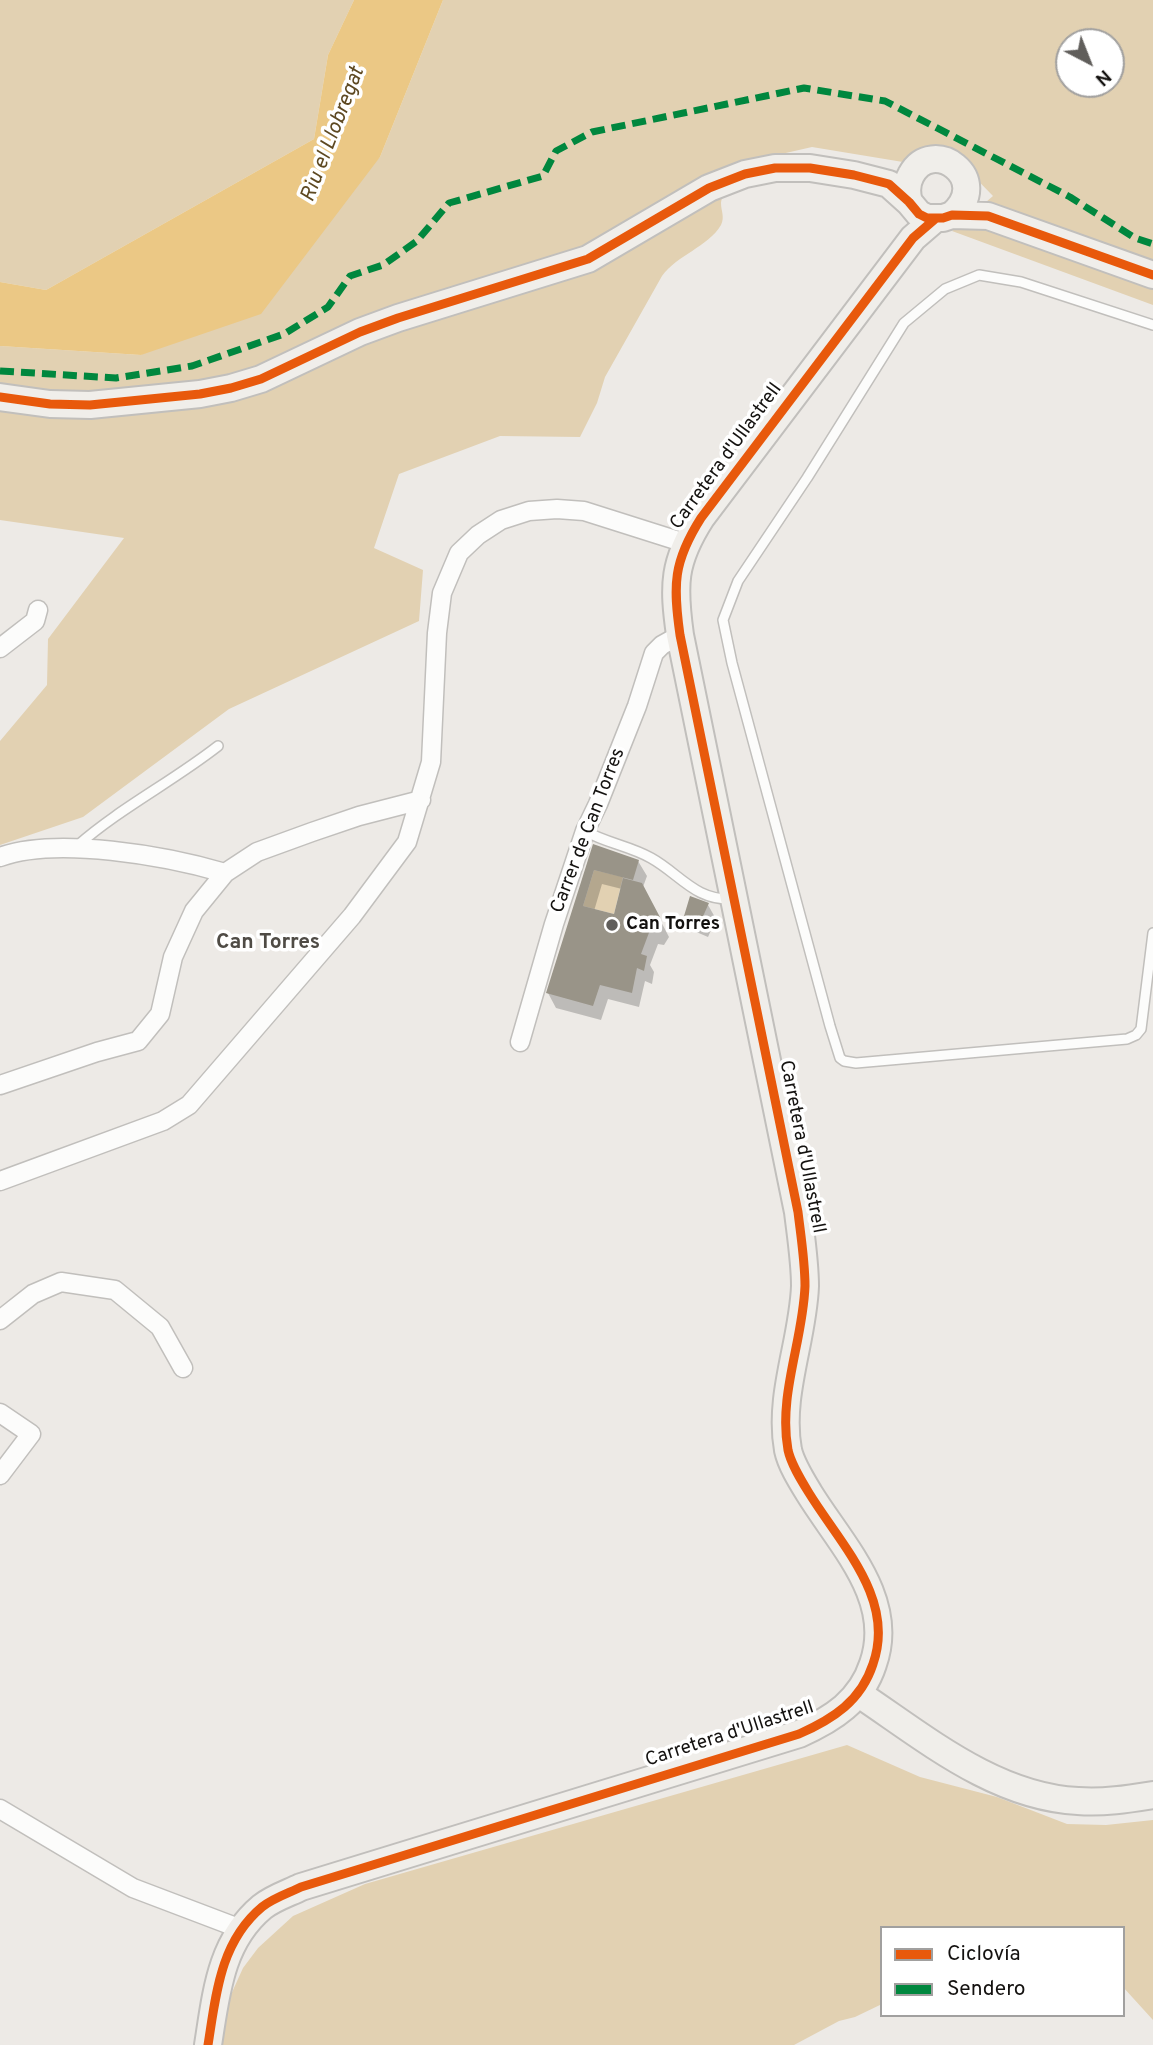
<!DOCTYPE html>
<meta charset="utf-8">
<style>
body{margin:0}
#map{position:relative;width:1153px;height:2045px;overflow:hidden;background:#edeae6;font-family:Overpass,sans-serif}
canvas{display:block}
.legend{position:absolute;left:880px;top:1926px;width:245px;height:91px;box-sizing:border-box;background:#fff;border:2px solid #a1a09f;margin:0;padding:9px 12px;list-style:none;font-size:21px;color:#141210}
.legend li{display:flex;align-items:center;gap:14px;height:35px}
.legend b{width:35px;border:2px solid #a1a09f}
.north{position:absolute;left:1055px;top:28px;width:70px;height:70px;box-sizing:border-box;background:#fff;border:2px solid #a1a09f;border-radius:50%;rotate:138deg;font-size:19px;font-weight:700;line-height:28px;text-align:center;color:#141210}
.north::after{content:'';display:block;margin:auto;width:24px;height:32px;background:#605e5b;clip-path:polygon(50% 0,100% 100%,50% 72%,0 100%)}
</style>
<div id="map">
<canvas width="1153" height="2045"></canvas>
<ul class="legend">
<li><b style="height:9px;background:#e8590c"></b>Ciclovía</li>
<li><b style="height:9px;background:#00873e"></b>Sendero</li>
</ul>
<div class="north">N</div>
</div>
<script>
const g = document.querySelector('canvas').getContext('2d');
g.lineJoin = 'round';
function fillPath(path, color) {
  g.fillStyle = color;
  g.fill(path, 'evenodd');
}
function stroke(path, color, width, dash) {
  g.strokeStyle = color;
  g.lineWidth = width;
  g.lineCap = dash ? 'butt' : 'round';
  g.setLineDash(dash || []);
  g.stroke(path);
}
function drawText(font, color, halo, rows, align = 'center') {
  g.font = font + ' Overpass,sans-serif';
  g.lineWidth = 7;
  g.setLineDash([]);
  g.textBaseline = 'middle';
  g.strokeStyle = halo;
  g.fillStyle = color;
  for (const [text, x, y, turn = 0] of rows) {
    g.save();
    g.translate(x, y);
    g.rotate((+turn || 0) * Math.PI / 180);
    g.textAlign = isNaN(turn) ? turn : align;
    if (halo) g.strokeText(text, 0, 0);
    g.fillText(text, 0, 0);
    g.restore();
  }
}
const green = new Path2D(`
 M0 0H354L328 55 314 139 46 290 0 282Z
 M443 0H1153V305L952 231 993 196 949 151 909 163 812 147 742 163C737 172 722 193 721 203 721 211 725 217 721 225 708 247 677 255 662 276L605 377 597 403 580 437 500 436 399 474 374 548 423 570 419 621 229 709 83 817 0 845V741L47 685 48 639 124 538 0 520V346L141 355 380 157ZM1069 42H1111V84H1069Z
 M594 870 623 877 614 914 583 906Z
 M847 1745 920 1777 997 1797 1067 1824 1106 1825 1153 1820V2020L1123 1987V1928H882V2004L855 2017 839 2021 794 2045H220L224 2010 243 1968 258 1948 293 1916 365 1884Z`);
const water = new Path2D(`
 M354 0H443L380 157 261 314 141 355 0 346V282L46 290 314 139 328 55Z`);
const shadow = new Path2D(`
 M594 846 638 861 647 876 643 887 669 937 664 945 658 944 650 965 654 972 652 984 645 981 639 1007 608 999 601 1020 556 1008 548 993ZM602 884 622 889 615 917 594 911Z
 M708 905 716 919 708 937 694 931 686 916Z`);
const building = new Path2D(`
 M593 844 639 860 633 880 594 870 583 906 614 914 623 878 642 883 662 921 655 931 650 930 641 954 647 956 644 971 637 968 632 993 600 985 593 1006 546 993Z
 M690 896 709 903 700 923 684 916Z`);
const lane = new Path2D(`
 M1153 325 1021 282 979 275 945 289 904 323 807 478 738 581 723 620 732 663 830 1026 840 1058 844 1061 856 1063 1127 1039 1136 1035 1141 1029 1153 933
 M585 831C606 843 630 846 651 858 680 874 695 901 733 899
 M77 846C120 808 172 782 218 746`);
const street = new Path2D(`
 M0 648 35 621 38 610
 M0 857C56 836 167 856 225 873
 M520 1042 554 924 585 831 598 804 637 706 654 653 662 645 680 635
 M0 1085 97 1052 138 1041 160 1014 173 957 194 911 225 873 257 852 312 832 359 816 421 800
 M0 1181 163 1121 189 1105 352 916 407 842 431 762 437 633 442 593 459 553 478 535 501 520 529 511 557 509 584 511 685 543
 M0 1320 33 1294 61 1282 115 1290 160 1327 183 1368
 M0 1413 31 1434 0 1475
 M0 1809 133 1888 241 1929`);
const secondary = new Path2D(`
 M909 202C906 192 906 184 911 175 932 135 994 179 952 215
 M0 397 50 404 90 405 200 394 231 388 261 379 360 332 398 318 588 259 709 188 745 174 775 168H810L854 175 889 184 909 202 919 214 927 218H943L952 215 988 216 1153 275
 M859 1694C925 1738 995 1797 1078 1801 1103 1803 1128 1799 1153 1795
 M208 2045C216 1995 220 1942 262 1907 273 1898 289 1893 301 1887L799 1734C833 1719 861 1701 873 1664 896 1599 841 1545 809 1493 801 1480 791 1464 788 1450 778 1395 803 1341 805 1286 805 1262 801 1237 798 1212L680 635C673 585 673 562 701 518L913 238 935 219`);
const quiet = new Path2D(`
 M0 371 116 378 192 366 284 334 328 307 350 276 383 265 417 241 449 203 543 176 556 151 592 132 804 88 885 101 1070 197 1135 238 1153 244`);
const cycleway = new Path2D(`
 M0 397 50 404 90 405 200 394 231 388 261 379 360 332 398 318 588 259 709 188 745 174 775 168H810L854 175 889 184 909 202 919 214 927 218H943L952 215 988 216 1153 275
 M208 2045C216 1995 220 1942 262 1907 273 1898 289 1893 301 1887L799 1734C833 1719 861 1701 873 1664 896 1599 841 1545 809 1493 801 1480 791 1464 788 1450 778 1395 803 1341 805 1286 805 1262 801 1237 798 1212L680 635C673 585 673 562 701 518L913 238 935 219`);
const markers = [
 [612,925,7,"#605e5b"]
];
const streetNames = [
 ["Carretera d'Ullastrell",727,457,-54],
 ["Carrer de Can Torres",589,831,-69],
 ["Carretera d'Ullastrell",801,1147,79],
 ["Carretera d'Ullastrell",730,1735,-18]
];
const poiNames = [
 ["Can Torres",626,925]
];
const waterNames = [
 ["Riu el Llobregat",334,135,-69]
];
const neighbourhoodNames = [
 ["Can Torres",268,944]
];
fillPath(green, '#e2d1b2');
fillPath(water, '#ebc885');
fillPath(shadow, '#0003');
fillPath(building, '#999488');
stroke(lane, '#c1bfbc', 12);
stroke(street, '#c1bfbc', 21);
stroke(secondary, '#c1bfbc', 30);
stroke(lane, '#fcfcfb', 9);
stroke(street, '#fcfcfb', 18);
stroke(secondary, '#f0eeea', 26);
stroke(quiet, '#00873e', 7, [14, 7]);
stroke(cycleway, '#e8590c', 9);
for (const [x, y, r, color] of markers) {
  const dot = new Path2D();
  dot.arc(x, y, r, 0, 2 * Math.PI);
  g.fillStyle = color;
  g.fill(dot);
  stroke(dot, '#fff', 2.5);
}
drawText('19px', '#141210', '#fff', streetNames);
drawText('bold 19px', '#141210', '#fff', poiNames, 'left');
drawText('italic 21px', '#5e4922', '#fff', waterNames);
drawText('bold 21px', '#4f4b45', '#fff', neighbourhoodNames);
</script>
